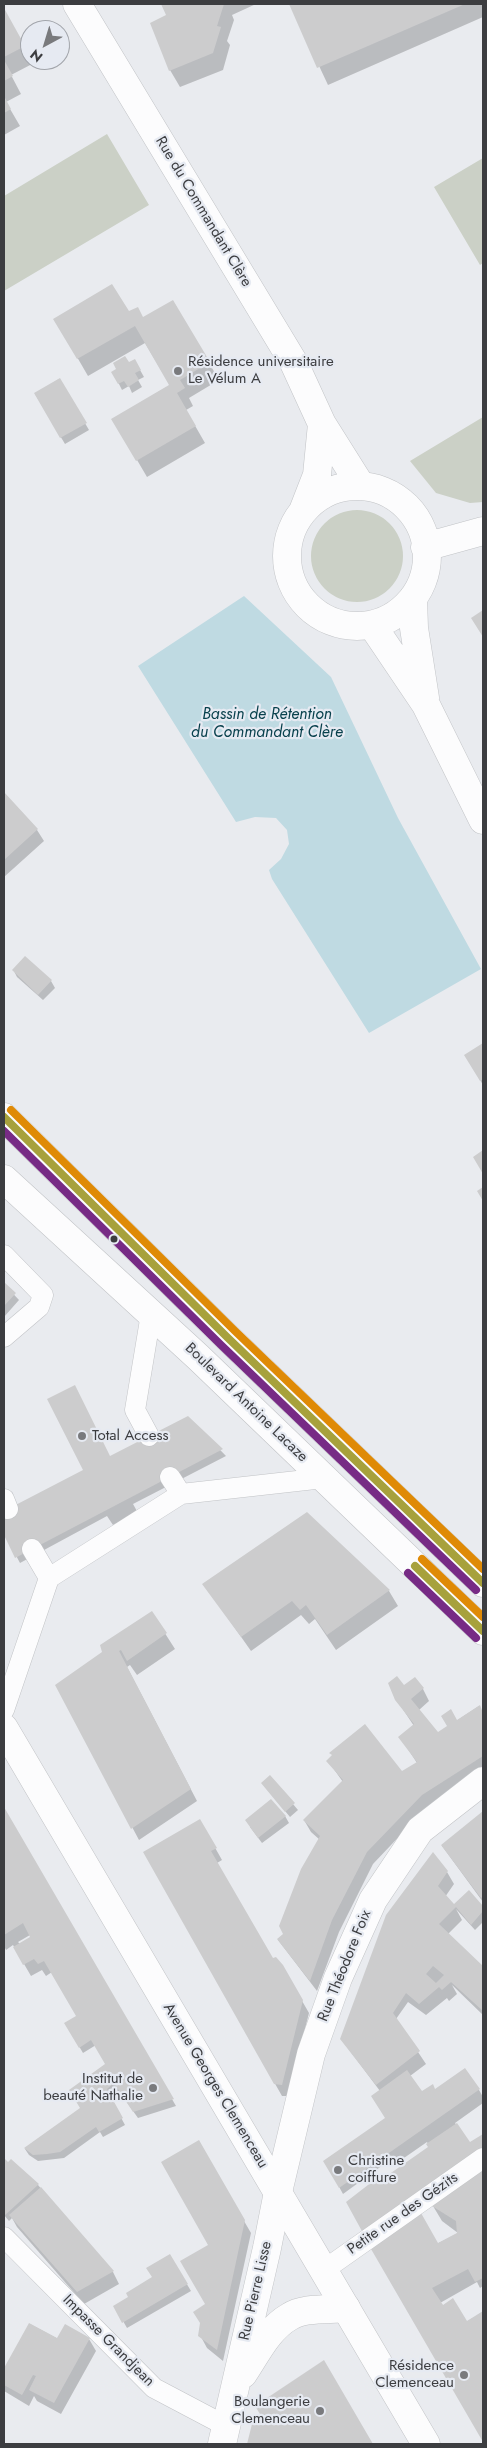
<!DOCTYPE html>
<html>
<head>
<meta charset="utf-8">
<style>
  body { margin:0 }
  #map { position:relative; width:487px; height:2448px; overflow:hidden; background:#e9ebef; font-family:Jost,sans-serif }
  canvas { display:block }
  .frame { position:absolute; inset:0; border:5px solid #3c3d40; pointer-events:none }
  .north { position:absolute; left:20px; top:20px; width:50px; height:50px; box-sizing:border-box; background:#e6eaf2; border:1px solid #a2a5ab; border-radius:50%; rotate:219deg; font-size:14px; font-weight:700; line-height:20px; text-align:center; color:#3c3d40 }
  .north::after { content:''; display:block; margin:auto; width:18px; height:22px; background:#797a7d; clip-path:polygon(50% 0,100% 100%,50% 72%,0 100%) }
</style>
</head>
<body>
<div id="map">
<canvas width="487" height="2448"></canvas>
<div class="frame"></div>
<div class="north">N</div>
</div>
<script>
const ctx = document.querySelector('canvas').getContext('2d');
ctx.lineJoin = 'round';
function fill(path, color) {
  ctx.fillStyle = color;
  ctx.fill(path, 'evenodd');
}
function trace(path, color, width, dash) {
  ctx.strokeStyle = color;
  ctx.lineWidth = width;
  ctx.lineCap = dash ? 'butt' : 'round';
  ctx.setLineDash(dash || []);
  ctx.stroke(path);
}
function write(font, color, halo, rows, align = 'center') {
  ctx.font = font + ' Jost,sans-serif';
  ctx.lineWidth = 4.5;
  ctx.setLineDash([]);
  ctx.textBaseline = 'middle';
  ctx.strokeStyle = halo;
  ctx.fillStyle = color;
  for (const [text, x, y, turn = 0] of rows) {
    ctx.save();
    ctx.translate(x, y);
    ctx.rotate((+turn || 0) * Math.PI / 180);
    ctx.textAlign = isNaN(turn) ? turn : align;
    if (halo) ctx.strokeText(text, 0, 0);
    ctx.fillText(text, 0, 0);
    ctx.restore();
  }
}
fill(new Path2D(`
  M107,134L149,205L4,291V196Z
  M483,158V263L480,265L434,187Z
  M483,417V502L470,503L436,493L410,461Z
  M311 556a46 46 0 1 1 92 0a46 46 0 1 1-92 0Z`), '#cbd0c6');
fill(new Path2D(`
  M244,596L331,677L398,818L481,969L369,1033L272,879L269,870L281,859L289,844L287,830L276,818L255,817L236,822L138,666Z`), '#bfdae2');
fill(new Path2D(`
  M162,4H256L232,15L234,20L227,41L230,45L223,70L180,87L170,70L167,16Z
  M290,4H483V17L328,85Z
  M4,10L34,63L11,75L21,94L6,102L20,126L4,135Z
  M173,301L219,380L189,398L193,406L186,410L205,443L147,477L113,419L170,385L145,343L88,376L55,319L128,313L143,319Z
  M135,361L144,377L138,380L142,387L132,393L129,386L122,390L113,372Z
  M59,379L89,430L65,444L35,394Z
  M4,794L37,830L44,841L4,877Z
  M25,958L51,981L55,988L43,1000L17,977L14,971Z
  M483,1045V1085L466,1056Z
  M4,1284L19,1300L4,1317Z
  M188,1417L226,1456L133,1504L138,1513L113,1525L107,1516L20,1563L4,1533V1513Z
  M307,1513L389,1591L398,1606L336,1650L315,1619L309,1624L301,1615L251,1651L204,1584Z
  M152,1613L175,1649L137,1675L130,1665L127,1667L197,1801L139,1840L57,1686L104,1653Z
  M403,1687L423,1689L429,1701L419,1710L438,1733L479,1706L483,1714V1772L428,1806L373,1864L339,1932L317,1991L278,1940L285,1934L320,1840L311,1832L304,1820L343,1782L328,1761L402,1773L417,1763L400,1737L414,1726L396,1699Z
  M270,1777L298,1810L290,1817L262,1783Z
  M4,1810L176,2106L138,2118L121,2094L112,2101L125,2125L103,2137L100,2132L64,2158L38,2161L29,2155L25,2149L82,2108L106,2065L96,2045L83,2053L66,2024L78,2016L52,1972L46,1976L42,1970L31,1976L13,1945L6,1950L4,1946ZM30,1935L32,1937L20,1944L18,1942Z
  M483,1813V1902L442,1846Z
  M285,1816L289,1823L262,1843L250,1827Z
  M200,1821L222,1860L217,1863L273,1960L282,1966L309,2013L288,2096H282L172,1902Z
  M447,1872L454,1884L445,1897L453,1906L469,1892L483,1908V1922L475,1930L456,1909L462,1920L447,1935L483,1968V2015L452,1985L457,1994L449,2001L447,1998L426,2015L408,2002L396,2019L426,2064L410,2076L422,2093L435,2090H479L483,2097V2103L455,2123L470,2144L483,2135V2166L379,2184L432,2152L427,2142L391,2167L387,2162L343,2194L325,2161L386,2118L380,2091L341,2039L387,1915Z
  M198,2142L251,2233L223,2361L207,2348L200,2335L215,2317Z
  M4,2159L7,2163L11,2161L38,2185L113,2272L119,2284L84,2304L17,2227L12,2218L9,2221L4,2215Z
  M483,2171V2286L480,2288L477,2282L440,2303L466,2322L483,2312V2439L411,2312L437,2244L458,2233L442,2221L433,2206Z
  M170,2256L191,2291L127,2328L115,2307L130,2298L153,2278Z
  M30,2324L58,2339H89L96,2351L61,2414L37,2401L34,2396L29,2406L4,2391V2370Z
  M354,2417L371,2444H248L254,2420Z`), '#0003');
fill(new Path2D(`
  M161,4H224L217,26L221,27L213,53L169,71L150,23L166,15Z
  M289,4H465L317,68Z
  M4,8L25,46L4,57Z
  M4,60L13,76L4,81Z
  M4,96L11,109L4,113Z
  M112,284L129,311L138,307L143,317L173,300L210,362L180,380L185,388L177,393L196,426L136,461L111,419L169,385L135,326L77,359L53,319Z
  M125,356L129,362L135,359L141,370L135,373L139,380L128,387L124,381L118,384L111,372L116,369L113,363Z
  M60,378L87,423L60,438L34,393Z
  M483,610V637L471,618Z
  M4,792L38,829L4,860Z
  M25,956L52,980L38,995L12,970Z
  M483,1043V1079L480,1081L464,1055Z
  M483,1150V1174L473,1157Z
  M483,1187V1201L477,1191Z
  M4,1282L16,1293L4,1306Z
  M75,1385L110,1456L188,1416L223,1449L15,1558L4,1535V1511L83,1470L47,1399Z
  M307,1512L390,1590L327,1635L306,1605L300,1610L292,1601L241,1637L202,1584Z
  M152,1611L167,1633L127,1661L121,1650L119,1651L191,1789L131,1829L55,1685L102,1652L100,1645Z
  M397,1676L404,1685L415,1677L424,1688L411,1699L438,1732L447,1726L441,1716L451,1709L457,1720L480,1705L483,1713V1756L422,1795L367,1852L332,1920L310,1981L277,1939L283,1934L279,1926L301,1869L320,1836L303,1820L343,1780L326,1761L332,1755L329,1753L365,1724L402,1771L417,1762L398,1737L414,1724L395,1700L388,1683Z
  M270,1775L295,1803L285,1812L261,1783Z
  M271,1799L286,1816L258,1838L245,1820Z
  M4,1807L174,2099L133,2112L114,2083L107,2089L123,2118L99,2132L96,2127L60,2152L47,2154L33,2155L24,2148L80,2108L69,2090L105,2064L91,2040L79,2048L64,2023L76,2016L44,1961L38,1964L34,1959L23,1965L13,1947L30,1937L23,1923L4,1935Z
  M483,1811V1896L481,1898L441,1845Z
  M200,1819L217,1848L211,1851L273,1958L276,1957L283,1965L303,2000L282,2085L274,2084L143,1852Z
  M433,1852L448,1871L438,1886L454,1904L469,1890L483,1906V1911L471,1925L456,1907L439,1924L483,1966V2011L451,1982L442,1990L439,1987L419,2004L406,1993L393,2013L420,2051L376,2085L340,2039L386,1915ZM433,1966L444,1975L436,1983L426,1974Z
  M465,2068L480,2089L339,2188L323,2161L385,2118L371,2096L407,2070L422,2091L433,2084L435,2089Z
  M457,2123L470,2142L483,2134V2149L363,2233L346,2202L377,2178L378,2182L428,2147L426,2144Z
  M199,2140L245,2220L217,2350L198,2336L200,2323L193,2312L205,2304L180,2261L208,2245L161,2162Z
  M4,2158L8,2162L11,2159L39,2184L4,2216Z
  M483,2169V2278L475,2282L468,2269L432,2288L443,2305L453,2298L467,2321L483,2311V2442L371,2249L421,2213L438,2243L457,2233L456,2221L432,2206Z
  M41,2187L114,2271L77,2292L9,2215Z
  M170,2254L188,2284L122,2323L113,2306L128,2297L126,2293L152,2277L146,2268Z
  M29,2323L57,2338L65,2324L90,2338L54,2403L29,2390L36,2376L33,2375L22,2395L4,2385V2368Z
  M324,2360L373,2444H247L253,2420L260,2414L255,2406Z`), '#cccccd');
const service = new Path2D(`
  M4,1255L43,1295L39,1307L4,1337
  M149,1436L135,1410L151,1314
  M170,1477L181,1494L324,1478
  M4,1499L8,1509
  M49,1578L181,1494
  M4,1710L49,1578L32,1549
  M4,2237L154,2388L226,2426
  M324,2270L483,2158`);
const minor = new Path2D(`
  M77,4L294,363L322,424L361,486
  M287 556a70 70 0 1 1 140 0a70 70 0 1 1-140 0Z
  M303,511L317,475L322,424
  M425,547L483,531
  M413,598L414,628L425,698
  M372,625L426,705L483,820
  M278,2192L311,2054L338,1978L373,1900L420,1830L483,1781`);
const tertiary = new Path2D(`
  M243,2374C256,2355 268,2329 289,2317C304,2307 329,2310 346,2308
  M222,2444L267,2248L278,2192`);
const secondary = new Path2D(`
  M4,1117L228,1338L483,1583
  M4,1179L198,1357L483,1631
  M4,1728L426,2444`);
trace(service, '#c1c3c6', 21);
trace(minor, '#c1c3c6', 29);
trace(tertiary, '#c1c3c6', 29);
trace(secondary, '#c1c3c6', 29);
trace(service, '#fcfcfd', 20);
trace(minor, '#fcfcfd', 28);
trace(tertiary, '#fcfcfd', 28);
trace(secondary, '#fcfcfd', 28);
trace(new Path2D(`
  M4,1117L228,1338L483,1583
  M415,1566L483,1631`), '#a7a13c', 8);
trace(new Path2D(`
  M4,1131L221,1345L476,1590
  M408,1573L476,1638`), '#772b85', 8);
trace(new Path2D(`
  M11,1110L235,1331L483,1569
  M422,1559L483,1617`), '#df8a06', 8);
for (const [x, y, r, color] of [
  [178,371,5,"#797a7d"],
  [114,1239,4.5,"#3c3d40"],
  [82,1436,5,"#797a7d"],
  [153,2088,5,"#797a7d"],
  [338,2170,5,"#797a7d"],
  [464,2375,5,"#797a7d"],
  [320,2411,5,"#797a7d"]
]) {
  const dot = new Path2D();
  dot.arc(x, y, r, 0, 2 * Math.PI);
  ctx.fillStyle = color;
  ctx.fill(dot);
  trace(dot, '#e6eaf2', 2);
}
write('15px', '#3c3d40', '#e6eaf2', [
  ["Rue du Commandant Clère",203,212,59],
  ["Boulevard Antoine Lacaze",246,1403,44],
  ["Rue Théodore Foix",345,1966,-68],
  ["Avenue Georges Clemenceau",215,2086,59],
  ["Petite rue des Gézits",403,2214,-35],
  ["Rue Pierre Lisse",256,2291,-77],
  ["Impasse Grandjean",108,2341,45]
]);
write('15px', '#3c3d40', '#e6eaf2', [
  ["Résidence universitaire",188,362],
  ["Le Vélum A",188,379],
  ["Total Access",92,1436],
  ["Institut de",143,2079,"right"],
  ["beauté Nathalie",143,2096,"right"],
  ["Christine",348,2161],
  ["coiffure",348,2178],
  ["Résidence",454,2366,"right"],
  ["Clemenceau",454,2383,"right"],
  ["Boulangerie",310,2402,"right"],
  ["Clemenceau",310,2419,"right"]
], 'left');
write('italic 16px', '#09414d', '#e6eaf2', [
  ["Bassin de Rétention",267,715],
  ["du Commandant Clère",267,733]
]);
</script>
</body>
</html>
